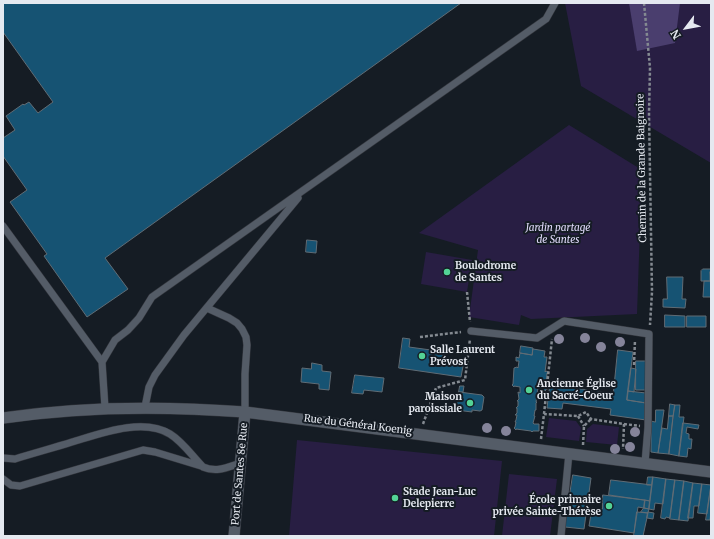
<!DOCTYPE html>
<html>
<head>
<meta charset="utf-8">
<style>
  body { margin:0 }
  #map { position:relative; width:714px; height:539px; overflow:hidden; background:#151c24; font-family:Merriweather,serif }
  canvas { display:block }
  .frame { position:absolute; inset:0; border:4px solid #e5e9f0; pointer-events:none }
  .north { position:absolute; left:666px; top:8px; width:40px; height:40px; -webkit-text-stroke:3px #151c24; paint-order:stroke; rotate:238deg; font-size:11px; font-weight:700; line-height:16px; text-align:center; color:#e5e9f0 }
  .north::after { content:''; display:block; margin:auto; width:14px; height:18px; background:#e5e9f0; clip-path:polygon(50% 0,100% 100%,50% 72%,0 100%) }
</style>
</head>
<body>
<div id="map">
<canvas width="714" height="539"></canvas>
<div class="frame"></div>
<div class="north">N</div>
</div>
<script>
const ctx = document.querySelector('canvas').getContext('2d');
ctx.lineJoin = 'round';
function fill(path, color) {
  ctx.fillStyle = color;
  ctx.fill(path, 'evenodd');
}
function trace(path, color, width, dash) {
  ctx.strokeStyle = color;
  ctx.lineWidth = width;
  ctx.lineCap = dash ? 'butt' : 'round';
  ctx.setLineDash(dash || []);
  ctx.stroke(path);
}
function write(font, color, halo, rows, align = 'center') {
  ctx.font = font + ' Merriweather,serif';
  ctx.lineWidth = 4;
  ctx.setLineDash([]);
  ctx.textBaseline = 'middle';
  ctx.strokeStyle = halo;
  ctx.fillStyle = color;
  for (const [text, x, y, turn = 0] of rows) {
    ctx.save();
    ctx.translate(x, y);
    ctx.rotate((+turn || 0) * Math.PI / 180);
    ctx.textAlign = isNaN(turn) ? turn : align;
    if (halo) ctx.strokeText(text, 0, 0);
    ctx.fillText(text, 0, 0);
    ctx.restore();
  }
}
fill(new Path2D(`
  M565,3H711V163L581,86Z
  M569,125L642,170L637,314L531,319L521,315L519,325L469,317L478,250L419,233Z
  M426,252L472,260L467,292L421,284Z
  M549,418L576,421L581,428L579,441L546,437Z
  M593,424L619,427L617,445L586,442L587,429Z
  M297,440L502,461L494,536H289Z
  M509,474L557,479L550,536H502Z`), '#281e43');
fill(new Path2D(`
  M629,3H680L675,43L637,51Z`), '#4a3e6e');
const building = new Path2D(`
  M3,3H461L105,258L128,289L87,317L44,256L47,254L10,202L27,190L3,156V138L15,130L6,116L23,104L24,105L29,102L38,113L53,102L3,32Z
  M307,240L317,241L316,253L306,252Z
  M703,269H711L710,281H701V271Z
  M710,272L711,297H703L704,281H710Z
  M667,277H683L682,299H686L685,308L663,307V299H667Z
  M665,315L685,316V327H665Z
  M687,316H706V327H687Z
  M403,338L410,339L409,347L438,351L437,353L443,354V358L464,361L461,377L399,368Z
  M521,346L533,348L532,355L520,353Z
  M533,349L545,351L544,357H547L545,372L546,371L548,372L547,373L546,390L545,391L538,389L537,395H538L537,396L536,402H537L536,403V410H535L534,416H535L533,423L534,424H539V431H533L532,432L531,431L516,429V430L514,428L515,427L516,422H515L516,420L517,415H515L517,413V408H516L518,406V401H517L519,399L518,392L520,393V387L514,386V387L512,385L513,384L514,368L517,367L518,368L519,361H516V357L519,358L520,353L532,355Z
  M618,350L633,352L627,400L646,403V420L610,415L611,409L563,403L562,409L547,408L550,383L565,385V387L613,393Z
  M636,361H646V390H636Z
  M312,363L322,365V371L331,372L329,390L319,389V384L301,382L302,368L311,369Z
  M631,368L636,369L634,392L628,391Z
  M355,375L384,378L382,392L364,390L363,394L352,393Z
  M460,386H464L463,392H459Z
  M628,391L646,393V403L627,400Z
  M459,392L482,395L484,397L482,410L480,411L472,410V412L456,410Z
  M670,404L675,405L673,416H669Z
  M675,405H680L679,417H684L679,456L669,454Z
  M656,410H664L658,453L651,452V421L655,422Z
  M669,416H673L669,454L658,453L662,428L667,429Z
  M683,423L699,425L698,429L687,427L686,433L689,434V439H692L691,449L688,448L687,457L679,456Z
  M573,475L591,478L584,529L565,527Z
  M648,477H653L652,485H647Z
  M653,477L666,479L663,504L655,503L654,510L649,509Z
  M666,479L675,480L670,518L666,517L665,519L661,518Z
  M611,480L652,485L650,501L609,495Z
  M675,480L684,481L679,520L670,519Z
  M684,481L693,483L688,521L679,520Z
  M693,483L702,484L699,506H694L693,518H688Z
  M702,484L711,485L707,514L698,513Z
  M711,485V511L710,520H706Z
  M603,495L645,500L644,508L638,507L634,533L589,526L592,508L602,509Z
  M645,500L650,501L649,509L644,508Z
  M644,508L649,509L648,513L641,512Z
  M637,512L648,513L643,536H634Z
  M648,512L654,513L653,519L647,518Z`);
fill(building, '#165373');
trace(building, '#606c75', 1);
const service = new Path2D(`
  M3,226L102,362L105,408
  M207,308L229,318L237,323L242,329L246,337L247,345L245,374V412
  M471,331L537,338L564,321L649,334L648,427L645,463
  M102,362L115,340L128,330L139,318L152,297L546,19L555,3
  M145,407L149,387L155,375L184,335L298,198
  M3,458L15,459C34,453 53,448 72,442C99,434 143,417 170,434C183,442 193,457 203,467C217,473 228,467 241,463
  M3,479L11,485L20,486L143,450L155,452L201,466
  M561,536L569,453`);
const minor = new Path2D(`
  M3,418C84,406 164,406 245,412L711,472
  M234,536L245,412`);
trace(service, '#35383f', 8);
trace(minor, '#35383f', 12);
trace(new Path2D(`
  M644,3L650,68L649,114L652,292L650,325
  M467,292L470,322
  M420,337L461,332
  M634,365L635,340
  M544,414L552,339
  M578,416L584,426
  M423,424L436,388L465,380L470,339
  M624,424L640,426
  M541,439L544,414L578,416L586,412L591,419L624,424L623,449
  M583,445L584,426L591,419`), '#848a91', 2.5, [3, 2]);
trace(service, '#545c67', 7);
trace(minor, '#545c67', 11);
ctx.fillStyle = '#85849a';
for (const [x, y] of [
  [585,338],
  [559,339],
  [620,342],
  [601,347],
  [487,428],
  [506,431],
  [635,432],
  [630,447],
  [615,449]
]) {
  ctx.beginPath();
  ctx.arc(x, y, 5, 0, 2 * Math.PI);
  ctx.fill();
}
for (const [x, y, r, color] of [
  [447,272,4,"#53d396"],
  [422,356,4,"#53d396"],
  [529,390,4,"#53d396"],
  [470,403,4,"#53d396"],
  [395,498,4,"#53d396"],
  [609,506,4,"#53d396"]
]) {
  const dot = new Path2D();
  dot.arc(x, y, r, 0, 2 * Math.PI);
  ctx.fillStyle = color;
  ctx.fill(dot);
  trace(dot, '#151c24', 1.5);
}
write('10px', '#e5e9f0', '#151c24', [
  ["Chemin de la Grande Baignoire",642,168,-91],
  ["Rue du Général Koenig",358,425,7],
  ["Port de Santes 8e Rue",240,474,-85]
]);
write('italic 10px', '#e0dafa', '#151c24', [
  ["Jardin partagé",558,228],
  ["de Santes",558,240]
]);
write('bold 10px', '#e5e9f0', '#151c24', [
  ["Boulodrome",455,266],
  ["de Santes",455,278],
  ["Salle Laurent",430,350],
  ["Prévost",430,362],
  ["Ancienne Église",537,384],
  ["du Sacré-Coeur",537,396],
  ["Maison",462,397,"right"],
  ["paroissiale",462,409,"right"],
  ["Stade Jean-Luc",403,492],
  ["Delepierre",403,504],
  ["École primaire",601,500,"right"],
  ["privée Sainte-Thérèse",601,512,"right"]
], 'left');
</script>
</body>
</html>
